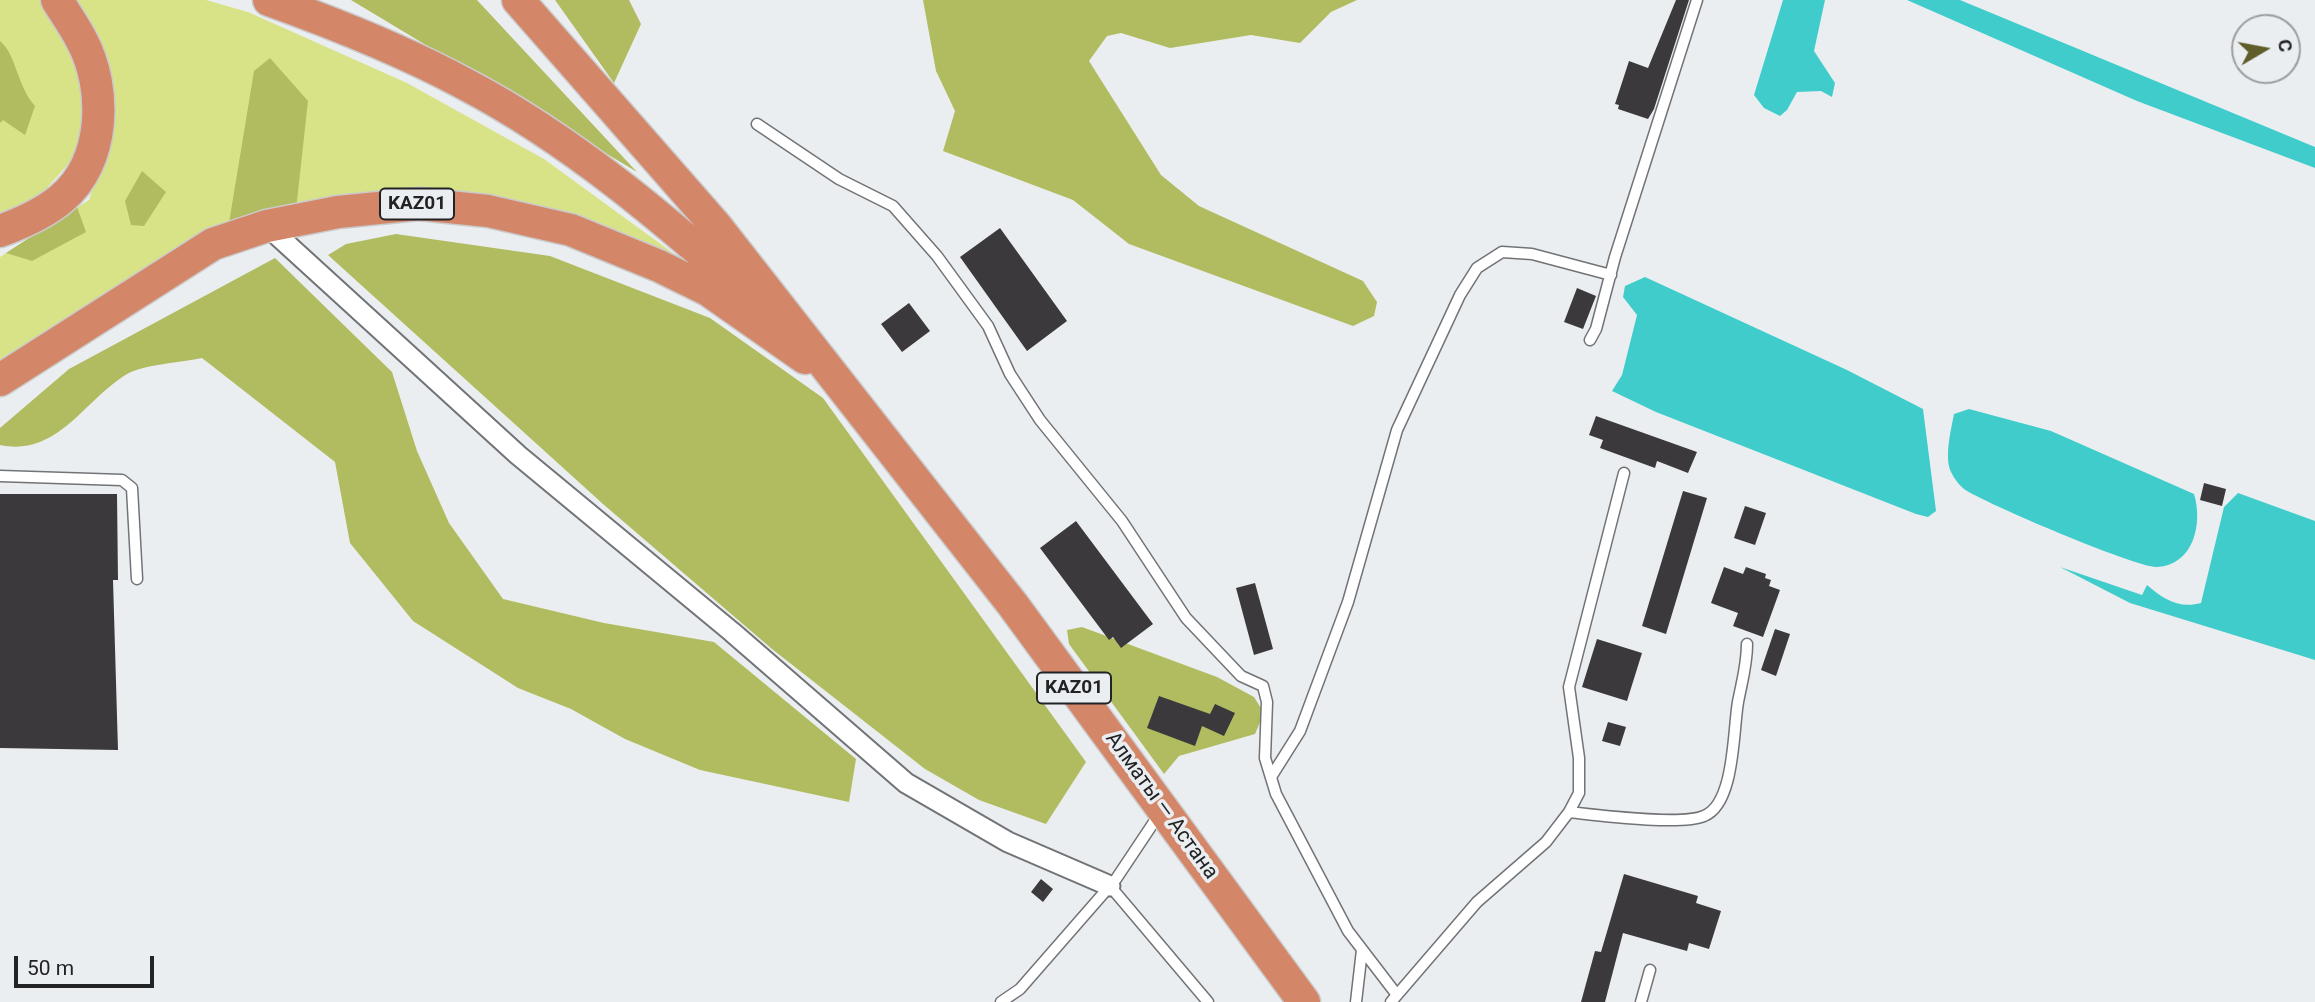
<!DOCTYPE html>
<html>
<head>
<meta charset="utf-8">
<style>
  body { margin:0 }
  #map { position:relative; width:2315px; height:1002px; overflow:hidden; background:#ebeef1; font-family:Roboto,sans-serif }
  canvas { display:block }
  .north { position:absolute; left:2231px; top:14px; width:70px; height:70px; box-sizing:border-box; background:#ebeef1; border:2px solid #9b9d9f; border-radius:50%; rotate:80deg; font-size:19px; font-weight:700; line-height:28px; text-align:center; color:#222325 }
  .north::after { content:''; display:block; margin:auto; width:24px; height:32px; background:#5f5d29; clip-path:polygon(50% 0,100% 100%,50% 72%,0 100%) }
  .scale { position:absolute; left:14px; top:956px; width:140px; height:32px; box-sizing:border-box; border:4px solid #222325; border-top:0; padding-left:9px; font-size:21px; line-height:24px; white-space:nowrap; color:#222325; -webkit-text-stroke:5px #ebeef1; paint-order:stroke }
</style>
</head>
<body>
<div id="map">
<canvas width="2315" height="1002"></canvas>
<div class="north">С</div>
<div class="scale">50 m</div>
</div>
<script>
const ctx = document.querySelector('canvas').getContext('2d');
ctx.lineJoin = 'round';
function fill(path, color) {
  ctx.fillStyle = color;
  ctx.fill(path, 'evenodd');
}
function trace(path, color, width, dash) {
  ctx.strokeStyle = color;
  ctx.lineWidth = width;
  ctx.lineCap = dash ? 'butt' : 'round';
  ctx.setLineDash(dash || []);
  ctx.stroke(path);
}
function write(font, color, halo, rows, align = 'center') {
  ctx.font = font + ' Roboto,sans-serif';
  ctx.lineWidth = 7;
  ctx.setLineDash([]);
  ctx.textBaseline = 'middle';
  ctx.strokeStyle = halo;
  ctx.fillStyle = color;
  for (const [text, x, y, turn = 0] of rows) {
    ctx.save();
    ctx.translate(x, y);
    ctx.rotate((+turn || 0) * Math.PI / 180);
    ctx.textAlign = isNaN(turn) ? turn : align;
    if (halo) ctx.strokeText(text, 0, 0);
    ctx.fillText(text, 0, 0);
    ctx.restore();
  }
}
fill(new Path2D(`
  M0,0H45L81,76L85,145L31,206L0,219Z
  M71,0H206L248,12L407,83L544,159L710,280L506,199L271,214L0,368V257L89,200L116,115L79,12Z`), '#d8e388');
fill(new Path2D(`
  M351,0H477L637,172Z
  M555,0H629L641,24L614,83Z
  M923,0H1357L1331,12L1300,43L1251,35L1170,48L1121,33L1107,36L1089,61L1161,175L1199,206L1363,281L1377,302L1374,316L1353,326L1129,244L1073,200L943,151L955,111L936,71Z
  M0,41C16,54 17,86 35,106L25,135L3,120L0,123Z
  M270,58L308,101L296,210L228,229L254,71Z
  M142,171L166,192L144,226L131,225L125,201Z
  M77,207L86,232L32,261L6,253Z
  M396,234L550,256L710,318L823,398L1086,762L1046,824L979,800L925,769L772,649L603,504L328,255L346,244Z
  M275,258L392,372L417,451L449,523L503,599L604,623L714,642L856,759L849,802L700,770L625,739L571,709L518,688L413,621L350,543L335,462L202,358C183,362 142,365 127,374C84,400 58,457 0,445V428L69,369Z
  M1082,627L1217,677L1254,697L1264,713L1255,734L1179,756L1164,774L1069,644L1067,630Z`), '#b1bc61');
fill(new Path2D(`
  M1783,0H1825L1814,51L1835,83L1832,97L1821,91L1797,92L1787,110L1780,116L1764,108L1754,95Z
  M1907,0H1960L2315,147V168L2137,101Z
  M1645,277L1847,370L1923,409L1936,511L1928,517L1916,514L1656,412L1612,391L1622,375L1637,315L1623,297L1625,286Z
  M1969,409L2051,431L2194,494C2203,523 2194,565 2157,567C2137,568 1984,503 1964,489C1959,485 1954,478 1951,472C1944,457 1951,430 1954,414Z
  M2238,493L2315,521V660L2130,603L2060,567L2142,595L2147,585C2163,599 2179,609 2201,603L2224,507Z`), '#41cccc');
fill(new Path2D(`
  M1676,0H1689L1654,109L1648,119L1618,109L1619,105L1615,104L1629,61L1648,68Z
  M1000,228L1067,321L1027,351L960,257Z
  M1577,288L1596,296L1583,329L1564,322Z
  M909,303L930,331L902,352L881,324Z
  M1596,416L1697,452L1688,473L1657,461L1655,468L1600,448L1603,440L1589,435Z
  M2204,483L2226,489L2222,506L2200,500Z
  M1683,491L1707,498L1666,634L1642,626Z
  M0,494H117L118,580H113L118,750L0,748Z
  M1745,506L1766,513L1755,545L1734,538Z
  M1076,521L1153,624L1121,648L1113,637L1109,640L1040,548Z
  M1724,567L1743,574L1746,567L1766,574L1765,578L1771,580L1769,586L1780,590L1763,637L1733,626L1738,613L1711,603Z
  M1255,583L1273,649L1254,655L1236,588Z
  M1775,629L1790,634L1776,676L1761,670Z
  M1597,639L1642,653L1627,701L1582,687Z
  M1159,696L1210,714L1215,704L1235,713L1224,736L1202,726L1195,746L1147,728Z
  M1608,722L1626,727L1620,746L1602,741Z
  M1624,874L1698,896L1696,903L1721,911L1709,949L1689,943L1687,951L1623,933L1605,1002H1581L1595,951L1601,952Z
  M1041,879L1053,889L1043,902L1031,892Z`), '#3c393c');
const service = new Path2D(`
  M757,124L839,179L893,206L937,256L988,326L1010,374L1040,420L1122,521L1186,618L1241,676L1263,686L1267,702L1265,758L1276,794L1348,931L1397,995
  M1590,340L1596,329L1615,257L1697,0
  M0,476L122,480L132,488L137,579
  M1271,777L1300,731L1348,602L1397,430L1460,295L1477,268L1502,252L1532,254L1611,275
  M1569,812C1597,815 1681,826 1704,816C1735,804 1733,730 1738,702C1742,681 1747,665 1747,644
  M1110,886L1208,1002
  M1001,1002L1020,989L1116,879L1160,813
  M1356,1002L1362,950
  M1391,1002L1477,902L1546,842L1569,812L1579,793V758L1569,687L1624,473
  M1641,1002L1650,970`);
const minor = new Path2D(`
  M267,226L518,455L732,632L906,783L1008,842L1110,886`);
const trunk = new Path2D(`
  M269,0C336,24 402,50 465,84C572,140 665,220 755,299
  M518,0L716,226L1013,605L1304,1002
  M0,231C22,223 43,214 61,199C106,162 107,88 82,41C75,27 65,13 57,0
  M0,380L213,244L267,226L338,212L419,204L488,211L571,230L659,266L708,290L805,358`);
trace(service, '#717376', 13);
trace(minor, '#717376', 23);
trace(trunk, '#cacacb', 35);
trace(service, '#fff', 10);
trace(minor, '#fff', 19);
trace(trunk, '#d48668', 32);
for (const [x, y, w] of [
  [417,204,74],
  [1074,688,74]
]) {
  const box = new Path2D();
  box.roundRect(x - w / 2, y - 15.5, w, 31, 5);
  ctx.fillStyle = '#ebeef1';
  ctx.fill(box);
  trace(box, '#222325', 2);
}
write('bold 19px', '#222325', null, [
  ["KАZ01",417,204],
  ["KАZ01",1074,688]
]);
write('21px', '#222325', '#ebeef1', [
  ["Алматы — Астана",1161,806,54]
]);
</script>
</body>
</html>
